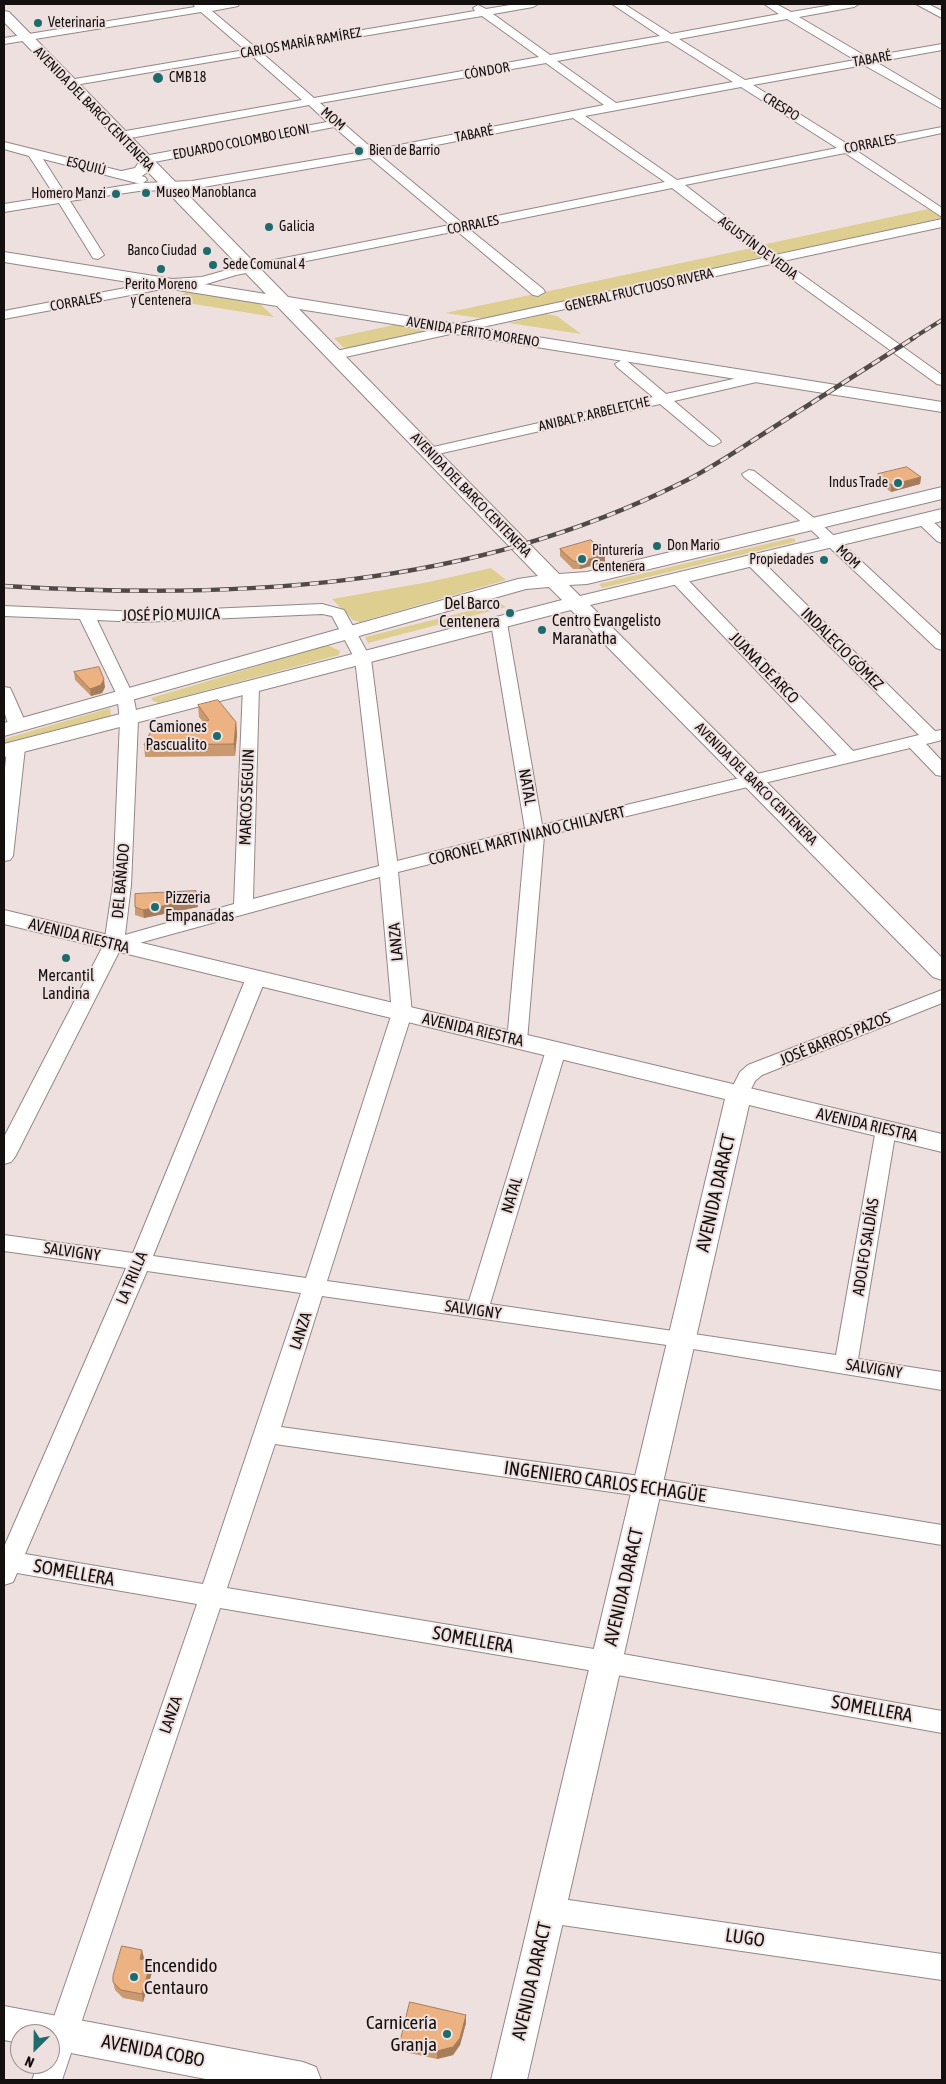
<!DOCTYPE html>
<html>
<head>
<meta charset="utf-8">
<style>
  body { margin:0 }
  #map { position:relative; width:946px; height:2084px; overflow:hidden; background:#eee0de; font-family:"Asap Condensed",sans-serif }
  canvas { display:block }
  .frame { position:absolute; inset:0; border:5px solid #151010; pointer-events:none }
  .north { position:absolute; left:10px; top:2024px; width:50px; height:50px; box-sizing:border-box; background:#eee0de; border:1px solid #978d8c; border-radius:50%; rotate:203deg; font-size:14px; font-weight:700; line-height:20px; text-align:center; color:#151010 }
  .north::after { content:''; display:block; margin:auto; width:18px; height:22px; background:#1e6b6d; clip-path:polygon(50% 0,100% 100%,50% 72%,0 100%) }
</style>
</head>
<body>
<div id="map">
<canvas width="946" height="2084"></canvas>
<div class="frame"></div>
<div class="north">N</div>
</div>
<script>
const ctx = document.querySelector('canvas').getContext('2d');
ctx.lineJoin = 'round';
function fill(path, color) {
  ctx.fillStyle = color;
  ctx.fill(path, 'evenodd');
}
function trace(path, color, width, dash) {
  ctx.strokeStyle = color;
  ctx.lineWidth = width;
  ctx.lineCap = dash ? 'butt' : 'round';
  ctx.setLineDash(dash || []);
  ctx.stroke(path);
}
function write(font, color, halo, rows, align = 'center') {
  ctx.font = font + ' "Asap Condensed",sans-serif';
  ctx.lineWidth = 4;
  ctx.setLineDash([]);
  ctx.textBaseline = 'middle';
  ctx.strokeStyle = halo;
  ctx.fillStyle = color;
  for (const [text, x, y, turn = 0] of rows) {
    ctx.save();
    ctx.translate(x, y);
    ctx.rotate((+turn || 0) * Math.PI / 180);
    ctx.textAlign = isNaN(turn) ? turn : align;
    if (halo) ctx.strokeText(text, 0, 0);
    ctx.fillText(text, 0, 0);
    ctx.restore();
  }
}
fill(new Path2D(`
  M928,209L942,218L775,254L762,245Z
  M752,248L761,257L486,319L445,313Z
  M188,290L259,303L274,317L175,301Z
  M546,314L557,316L581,334L509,323Z
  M403,323L441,329L349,348L343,347L334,338Z
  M791,538L795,539V542L602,588L599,584Z
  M491,568L506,580L360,622L353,620L332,599L429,582Z
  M500,603L506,607L368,643L365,637Z
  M328,645L340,651L339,655L159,703L153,701L151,698Z
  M110,708L111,716L4,743V739Z`), '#dece90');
const minor = new Path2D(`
  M193,4H239L238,6L212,11L256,48L475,11L473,8L478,5L486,9L516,4H538L533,7L493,14L550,55L660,36L612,4H624L671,34L779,14L764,4H776L791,12L838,4H859L854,7L799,17L867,57L942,44V50L876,62L942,101V109L864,65L753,85L849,145L942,127V133L857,151L942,208V217L845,153L685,185L775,255L942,219V227L783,261L942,375V385L937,384L771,264L336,359L329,355L336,351L763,258L672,188L469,229L543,289L545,292L538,296L533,295L457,231L236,275L203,285L173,287L4,319V311L173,279L202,277L234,268L450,225L370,158L192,189L139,191L70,201L104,255L98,259L93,258L59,203L4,212V204L55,196L29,156L4,149V142L145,177L147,180L143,183L192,181L363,152L334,127L144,164L138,160L144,156L327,122L309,105L120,140L114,136L120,132L302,100L251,55L69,86L63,83L69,80L245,50L201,12L4,44V38L195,7ZM482,16L539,57L314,98L262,53ZM787,19L855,60L745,80L679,39ZM668,41L733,82L616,103L557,61ZM546,63L604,105L374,150L320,103ZM741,87L837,148L677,180L585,116ZM573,118L665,182L462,223L381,156ZM43,159L137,183H140L66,195Z
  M916,4H928L942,11V18Z
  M622,360L627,361L666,394L760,373L767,377L765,380L674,401L719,439L721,442L714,446L709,445L660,404L429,456L422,452L429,448L653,397L617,367L615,364Z
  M749,470L754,471L818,521L942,636V650L936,648L808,527L744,477L742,474Z
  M922,514L927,516L942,530V543L937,541L917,522L914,519L917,516Z
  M752,555L758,557L935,731L942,730V740L926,744L942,761V776L936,775L910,748L544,836L527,1041L524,1046L517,1048L510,1046L507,1041L525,840L398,872L412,1013L327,1281L469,1301L546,1050L549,1045L556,1043L563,1045L566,1050L490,1304L836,1355L876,1129L879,1124L886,1122L893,1124L896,1129L858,1359L942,1372V1390L681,1347L322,1296L281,1427L647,1477L942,1525V1545L647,1497L275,1444L227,1588L606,1651L942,1711V1733L606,1673L220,1608L62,2080H32L38,2064H50V2034H48L197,1604L17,1573L13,1582L4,1585V1547L126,1268L4,1251V1235L133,1253L246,978L249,974L256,972L263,974L266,978L153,1256L306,1278L392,1013L380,877L121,948L15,1157L11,1162L4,1164V1137L104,944L113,885L120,720L117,695L80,619L4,616V606L140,612L322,604L344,610L371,659L397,861L525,829L491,623L499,618L507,623L542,825L837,755L672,582L670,579L678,574L684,576L853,751L919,735L746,563L744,560ZM322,614L332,616L355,659L379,866L253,899L259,687L257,683H245L243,687L234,904L125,935L131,885L138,720L133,695L97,620L140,622ZM147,1271L301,1293L203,1584L25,1554Z
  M4,687L10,688L12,692L27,726L24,730H12C3,717 3,702 4,687Z
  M16,743L22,744L25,748L13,856L10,860L4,861V779L7,748L10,744Z
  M942,990V1003L762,1075L755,1081L746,1099L739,1101L732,1099L729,1094L740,1072L748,1065Z
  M548,1897L942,1954V1980L548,1923L538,1919L534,1910L538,1901Z`);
const major = new Path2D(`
  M4,11L9,12L288,297L942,402V412L299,309L559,574L587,572L942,487V499L587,584L569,585L580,596L942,509V521L590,605L942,958V980L933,977L571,610L4,757V744L562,600L549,587L526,589L4,736V723L518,579L538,576L277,306L4,262V252L266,294L148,172L140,177L117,178L114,175L117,172L135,168L139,162L4,22Z
  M4,910L942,1134V1152L749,1105L527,2080H491L725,1099L4,924Z
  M4,2006L303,2062L316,2067L321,2080H211L50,2049V2034H20V2043L4,2040Z`);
trace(minor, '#948786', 2);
trace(major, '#948786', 2);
fill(minor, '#fff');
fill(major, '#fff');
const railFar1 = new Path2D(`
  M913,338L942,320`);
const rail = new Path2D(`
  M4,586C236,600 467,589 679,484C709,470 736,451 763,434C814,402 864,369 915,337`);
trace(railFar1, '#504948', 4);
trace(rail, '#504948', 4.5);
trace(railFar1, '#eee0de', 2.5, [7]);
trace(rail, '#eee0de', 3, [9]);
fill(new Path2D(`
  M878,474L921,477L920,484L891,492L877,482Z
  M560,549L605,562L580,569H573L560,556Z
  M74,672L105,687L102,693L91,696L75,680Z
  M198,705L236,722L237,734L235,756L145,757L144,745L203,722L199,717Z
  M135,907H198L144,918L135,915Z
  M144,1958L143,1960L153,1969L143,2002L123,1998L115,1990L113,1982Z
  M466,2015V2023L460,2045L453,2055L437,2059L400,2051V2043Z`), '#cb9970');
fill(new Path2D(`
  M921,477L920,484L891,492V485Z
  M605,554V562L580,569V562Z
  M104,679L105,687L102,693L91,696L90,689Z
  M236,722L237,734L235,756L234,744Z
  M197,899L198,907L144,918L143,910Z
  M142,1950L144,1958L141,1967L140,1959Z
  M151,1961L153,1969L143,2002L142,1994Z
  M466,2015V2023L460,2045L453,2055L437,2059V2051Z`), '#a57d5b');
const building = new Path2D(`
  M907,467L921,477L891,485L878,474Z
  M591,540L605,554L580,562L573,561L560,549Z
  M99,667L104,679L101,685L90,689L74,672Z
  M218,700L236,722L234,744L144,745L152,729H185L209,720L198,705Z
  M196,891L197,899L143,910L135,907V894Z
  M122,1946L142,1950L140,1959L151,1961L142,1994L121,1990L113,1982V1976Z
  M410,2002L466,2015L460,2038L453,2047L437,2051L400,2043Z`);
fill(building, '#ecb282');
trace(building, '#a57d5b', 1);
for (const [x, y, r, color] of [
  [38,23,5,"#1e6b6d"],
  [158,78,6,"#1e6b6d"],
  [359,151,5,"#1e6b6d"],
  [146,193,5,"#1e6b6d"],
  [116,194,5,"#1e6b6d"],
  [269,227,5,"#1e6b6d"],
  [207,251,5,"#1e6b6d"],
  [213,265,5,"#1e6b6d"],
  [161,269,5,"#1e6b6d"],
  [898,483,5,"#1e6b6d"],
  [657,546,5,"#1e6b6d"],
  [582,559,5,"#1e6b6d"],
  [824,560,5,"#1e6b6d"],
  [510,613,5,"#1e6b6d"],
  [542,630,5,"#1e6b6d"],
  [217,736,5,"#1e6b6d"],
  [155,907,5,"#1e6b6d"],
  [66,958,5,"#1e6b6d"],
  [134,1977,5,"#1e6b6d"],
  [447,2034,5,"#1e6b6d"]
]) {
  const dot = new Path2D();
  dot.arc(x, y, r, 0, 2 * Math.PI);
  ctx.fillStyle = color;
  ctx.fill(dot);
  trace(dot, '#eee0de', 2);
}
write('14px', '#151010', '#eee0de', [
  ["Veterinaria",48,23],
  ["CMB 18",169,78],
  ["Bien de Barrio",369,151],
  ["Museo Manoblanca",156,193],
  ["Homero Manzi",106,194,"right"],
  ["Galicia",279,227],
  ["Banco Ciudad",197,251,"right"],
  ["Sede Comunal 4",223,265],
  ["Perito Moreno",161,285,"center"],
  ["y Centenera",161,301,"center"],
  ["Indus Trade",888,483,"right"],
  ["Don Mario",667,546],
  ["Pinturería",592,551],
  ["Centenera",592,567],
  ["Propiedades",814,560,"right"]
], 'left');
write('14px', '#151010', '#eee0de', [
  ["CARLOS MARÍA RAMÍREZ",301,43,-10],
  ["TABARÉ",872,59,-10],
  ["CÓNDOR",487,71,-10],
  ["CRESPO",781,107,32],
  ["AVENIDA DEL BARCO CENTENERA",94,109,46],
  ["MOM",333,119,41],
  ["TABARÉ",474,134,-11],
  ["EDUARDO COLOMBO LEONI",241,142,-11],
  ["CORRALES",870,144,-11],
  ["ESQUIÚ",86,166,14],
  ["CORRALES",473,225,-11],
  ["AGUSTÍN DE VEDIA",758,248,37],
  ["GENERAL FRUCTUOSO RIVERA",639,290,-13],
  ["CORRALES",76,302,-10],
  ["AVENIDA PERITO MORENO",473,332,9],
  ["ANIBAL P. ARBELETCHE",594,414,-13],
  ["AVENIDA DEL BARCO CENTENERA",471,495,46],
  ["MOM",848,557,43],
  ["AVENIDA DEL BARCO CENTENERA",756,784,45]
]);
write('16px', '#151010', '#eee0de', [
  ["Del Barco",500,604],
  ["Centenera",500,622],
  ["Centro Evangelisto",552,621,"left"],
  ["Maranatha",552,639,"left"],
  ["Camiones",207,727],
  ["Pascualito",207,745],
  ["Pizzeria",165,898,"left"],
  ["Empanadas",165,916,"left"],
  ["Mercantil",66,976,"center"],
  ["Landina",66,994,"center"]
], 'right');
write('16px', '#151010', '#eee0de', [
  ["JOSÉ PÍO MUJICA",171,615,-1],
  ["INDALECIO GÓMEZ",842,649,45],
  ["JUANA DE ARCO",764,668,46],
  ["NATAL",527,787,80],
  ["MARCOS SEGUIN",247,797,-88],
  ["CORONEL MARTINIANO CHILAVERT",527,836,-14],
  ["DEL BAÑADO",121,881,-85],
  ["AVENIDA RIESTRA",79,936,14],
  ["LANZA",396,942,-95],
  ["AVENIDA RIESTRA",473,1030,13],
  ["JOSÉ BARROS PAZOS",835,1039,-22],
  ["AVENIDA RIESTRA",867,1125,13],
  ["NATAL",512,1195,-73],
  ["ADOLFO SALDÍAS",866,1247,-81],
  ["SALVIGNY",72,1252,8],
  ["LA TRILLA",132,1278,-67],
  ["SALVIGNY",473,1310,8],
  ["LANZA",301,1331,-72],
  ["SALVIGNY",874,1369,9],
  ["LANZA",171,1715,-71]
]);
write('19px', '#151010', '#eee0de', [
  ["AVENIDA DARACT",716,1193,-77],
  ["INGENIERO CARLOS ECHAGÜE",605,1482,8],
  ["SOMELLERA",74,1573,10],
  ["AVENIDA DARACT",624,1587,-77],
  ["SOMELLERA",473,1640,10],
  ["SOMELLERA",872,1709,10],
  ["LUGO",745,1938,8],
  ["AVENIDA DARACT",532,1981,-77],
  ["AVENIDA COBO",153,2051,11]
]);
write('19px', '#151010', '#eee0de', [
  ["Encendido",144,1966],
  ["Centauro",144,1988],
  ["Carnicería",437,2023,"right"],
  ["Granja",437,2045,"right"]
], 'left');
</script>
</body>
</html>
